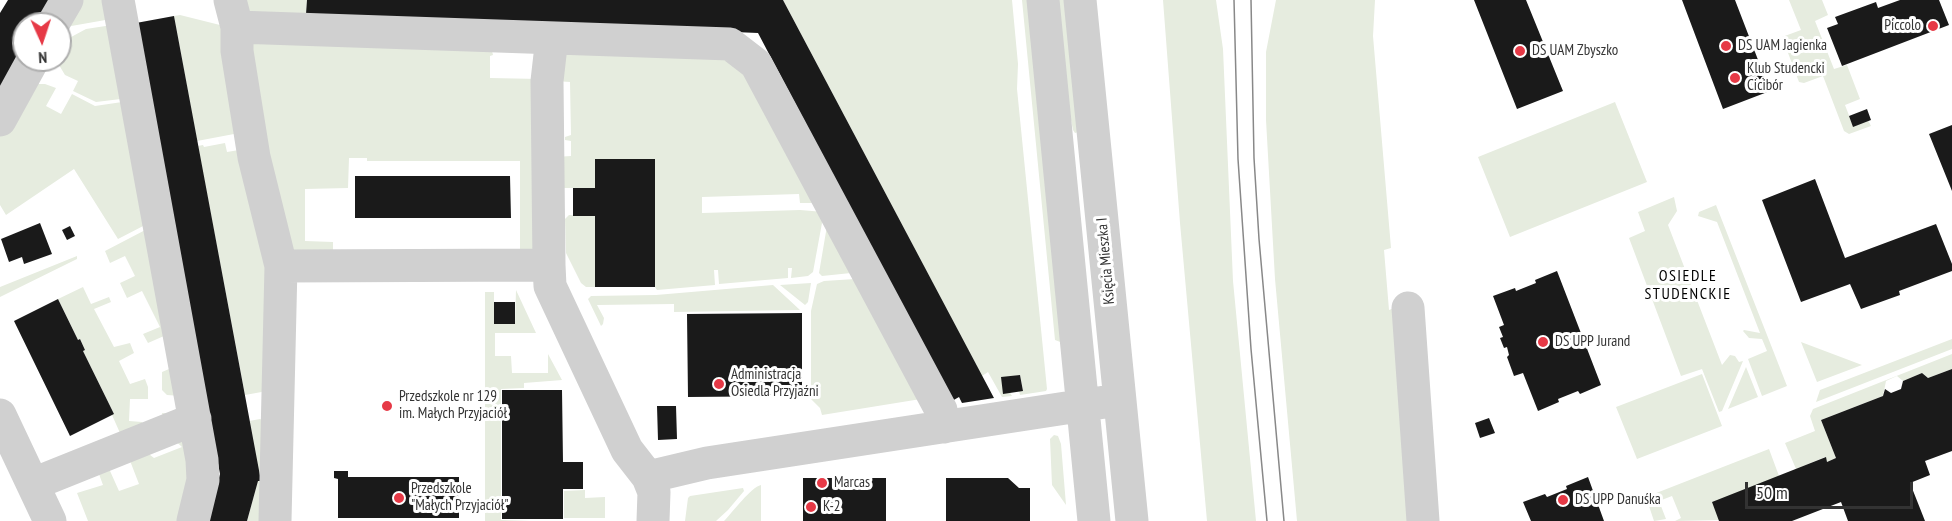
<!DOCTYPE html>
<html>
<head>
<meta charset="utf-8">
<style>
  body { margin:0 }
  #map { position:relative; width:1952px; height:521px; overflow:hidden; background:#fff; font-family:"PT Sans Narrow",sans-serif }
  canvas { display:block }
  .north { position:absolute; left:12px; top:12px; width:60px; height:60px; box-sizing:border-box; background:#fff; border:2px solid #adadad; border-radius:50%; rotate:177deg; font-size:16px; font-weight:700; line-height:24px; text-align:center; color:#333 }
  .north::after { content:''; display:block; margin:auto; width:21px; height:27px; background:#e63946; clip-path:polygon(50% 0,100% 100%,50% 72%,0 100%) }
  .scale { position:absolute; left:1745px; top:482px; width:168px; height:27px; box-sizing:border-box; border:3px solid #333; border-top:0; padding-left:8px; font-size:18px; line-height:21px; white-space:nowrap; color:#333; -webkit-text-stroke:4px #fff; paint-order:stroke }
</style>
</head>
<body>
<div id="map">
<canvas width="1952" height="521"></canvas>
<div class="north">N</div>
<div class="scale">50 m</div>
</div>
<script>
const ctx = document.querySelector('canvas').getContext('2d');
ctx.lineJoin = 'round';
function fill(path, color) {
  ctx.fillStyle = color;
  ctx.fill(path, 'evenodd');
}
function trace(path, color, width, dash) {
  ctx.strokeStyle = color;
  ctx.lineWidth = width;
  ctx.lineCap = dash ? 'butt' : 'round';
  ctx.setLineDash(dash || []);
  ctx.stroke(path);
}
function write(font, color, halo, rows, align = 'center') {
  ctx.font = font + ' "PT Sans Narrow",sans-serif';
  ctx.lineWidth = 6;
  ctx.setLineDash([]);
  ctx.textBaseline = 'middle';
  ctx.strokeStyle = halo;
  ctx.fillStyle = color;
  for (const [text, x, y, turn = 0] of rows) {
    ctx.save();
    ctx.translate(x, y);
    ctx.rotate((+turn || 0) * Math.PI / 180);
    ctx.textAlign = isNaN(turn) ? turn : align;
    if (halo) ctx.strokeText(text, 0, 0);
    ctx.fillText(text, 0, 0);
    ctx.restore();
  }
}
fill(new Path2D(`
  M76,0H107L111,19L60,28Z
  M236,0H307L306,23L258,21Z
  M783,0H1012L1018,64L1017,89L1047,389L1046,391L1020,395L1019,391L1023,390L1020,375L1001,378L1012,396L1002,397L988,372L982,376Z
  M1022,0H1031L1063,343L1055,340Z
  M1056,0H1067L1079,132L1075,133L1073,130L1065,90Z
  M1163,0H1216L1223,49L1233,281L1256,521H1207L1180,223Z
  M1276,0H1375L1373,36L1391,248L1384,250L1389,310L1408,303L1427,521H1297L1275,279L1266,120V52Z
  M1789,0H1822L1828,15L1815,21L1834,69L1847,65L1860,99L1845,105L1853,126L1868,120L1871,126L1849,134L1844,131L1823,76L1804,83L1799,82L1782,37L1801,30Z
  M180,15L224,26L234,134L197,141L174,16Z
  M112,25L129,98L96,102L73,91L78,81L65,75L56,60H60V43L86,29Z
  M246,42L490,43L493,55L490,56V78L540,79L543,251L520,253V161H367V158H349L348,188L305,189V241L333,242V251L288,255Z
  M565,51L718,52L756,76L824,203H800L799,194L702,197V213L800,210L824,212L813,272L808,276L791,278L792,268H788V278L719,284L718,270H714L715,285L657,290L655,287V159H595V188H555V157L571,156V141L565,140V137L571,135L570,82L555,81Z
  M35,84H45L56,88L46,106L61,114L72,94L95,106L129,101L147,224L118,239L74,169L6,215L0,205V134Z
  M1615,102L1647,182L1510,237L1478,157Z
  M225,143L227,152L239,150L273,275L267,391L245,395L198,146L203,145L204,147Z
  M1674,197L1677,211L1668,225L1722,365L1730,355L1735,356L1739,362L1743,361L1722,411L1719,412L1702,369L1681,376L1629,238L1645,231L1638,212Z
  M1716,205L1787,386L1762,396L1748,359L1767,351L1762,339L1749,338L1743,331L1744,330L1760,333L1717,222L1698,216L1699,212Z
  M829,214L851,273L822,276L819,273Z
  M569,215L595,216V287H586L581,283L566,253L565,219Z
  M151,227L185,407L180,417L168,423L164,421L162,413L180,414L181,396L167,395L162,390V372L176,366L164,336L148,343L143,334L160,327L142,291L127,298L120,283L135,276L125,256L110,263L105,251Z
  M77,256V259L0,297V287Z
  M855,279L927,398L822,415L820,408L811,399V311L817,284L824,281Z
  M811,283L808,302L805,305L780,285Z
  M773,285L800,310L674,312V304L597,305L604,318L603,324L601,326L588,299L591,296L656,295Z
  M83,287L91,304L109,297L111,302L94,309L114,347L130,343L134,353L119,361L130,384L145,379L148,387V399H130L129,421L142,422L144,426L124,442L112,415L114,414L83,351L85,350L80,339L78,340L58,299Z
  M516,290L536,333H495V356H511L512,373H548V354L562,380L524,383V388L501,389V520L530,521H485V292H494V324H515Z
  M1952,339V349L1816,402L1820,390Z
  M1801,342L1862,365L1817,382Z
  M1952,354V369L1928,378L1922,373L1903,381L1897,376L1886,381L1883,396L1821,420L1836,458L1827,462L1825,457L1796,469L1785,443L1815,431L1810,416L1813,409Z
  M1746,367L1758,397L1728,409Z
  M1702,374L1722,426L1637,459L1616,407Z
  M260,419L263,420L269,521H247L258,481H260L249,421Z
  M1054,435L1058,436L1061,444L1066,505L1052,485L1050,439Z
  M170,436L190,439L186,521H88L77,493L103,485L96,466L106,462L119,491L139,484L127,453L141,448L154,458L182,447Z
  M1769,449L1779,476L1719,520L1675,521L1681,518L1672,496L1659,501L1666,519L1654,521L1646,497Z
  M761,485V521H724C733,512 751,487 761,485Z
  M743,488L744,491L728,510L716,521H685L688,498L690,496Z
  M585,490V498L605,497V518H564V491Z`), '#e6ecdf');
fill(new Path2D(`
  M8,0H51L38,24H24V48L0,90V13Z
  M307,0H783L994,398L962,403L959,397L952,401L758,33L306,14Z
  M1474,0H1526L1563,91L1517,109Z
  M1682,0H1735L1770,91L1723,109Z
  M1900,0H1939L1949,25L1842,66L1827,28L1838,24L1835,17L1876,2L1878,8Z
  M174,16L261,481H258L247,521H208L220,474L136,23Z
  M1867,109L1871,120L1853,127L1849,116Z
  M1952,125V191L1929,134Z
  M595,159H655V287H595V216H573V188H595Z
  M355,176H510L511,218H355Z
  M1815,179L1845,258L1936,224L1952,264V271L1899,291L1900,295L1861,309L1850,284L1801,302L1762,200Z
  M40,223L52,254L24,264L22,257L9,262L1,239Z
  M70,226L75,236L67,240L62,230Z
  M1557,271L1601,385L1580,394L1578,391L1558,399L1559,402L1538,411L1523,373L1514,376L1507,357L1509,355L1507,347L1504,348L1500,338L1503,337L1499,327L1504,325L1493,296L1515,288L1516,291L1536,283L1535,280Z
  M58,299L78,340L80,339L85,350L83,351L114,414L70,436L14,321Z
  M494,302H515V324H494Z
  M802,313V396L688,397L687,314Z
  M1952,369V451L1925,461L1930,475L1910,483L1925,521H1848L1841,502L1792,521H1719L1712,502L1826,457L1827,462L1836,458L1821,420L1883,396L1885,389L1891,393L1901,389L1903,381L1922,373L1928,378Z
  M1020,375L1023,391L1003,394L1001,377Z
  M502,390H562L563,462H583V489H563V519H502Z
  M657,406H676L677,439L658,440Z
  M1489,418L1495,433L1480,438L1475,423Z
  M334,471H348V477H459V518H338V479L334,478Z
  M1588,477L1604,521H1531L1523,502L1545,494L1547,497L1567,489L1566,486Z
  M803,478H886V521H803Z
  M946,478H1008L1019,488H1030V521H946Z`), '#1a1a1a');
trace(new Path2D(`
  M118,0L202,460L203,480L193,521
  M230,0L237,27V51L254,157L281,266L275,521
  M1043,0L1094,521
  M1080,0L1132,521
  M53,24L67,0
  M237,27L730,44L756,64L941,410L944,427
  M0,120L33,60
  M549,265L547,81L551,46L554,39
  M281,266L549,265L550,286L627,450L648,477
  M1408,308L1423,521
  M0,415L50,521
  M33,484L195,419
  M653,521L654,492L648,477L707,463L1105,402`), '#d0d0d0', 33);
trace(new Path2D(`
  M1234,0L1238,159L1251,349L1267,521
  M1251,0L1254,158L1259,239L1284,521`), '#888', 1.5);
for (const [x, y, r, color] of [
  [1933,26,6,"#e63946"],
  [1726,46,6,"#e63946"],
  [1520,51,6,"#e63946"],
  [1735,78,6,"#e63946"],
  [1543,342,6,"#e63946"],
  [719,384,6,"#e63946"],
  [387,406,6,"#e63946"],
  [822,483,6,"#e63946"],
  [399,498,6,"#e63946"],
  [1563,500,6,"#e63946"],
  [811,507,6,"#e63946"]
]) {
  const dot = new Path2D();
  dot.arc(x, y, r, 0, 2 * Math.PI);
  ctx.fillStyle = color;
  ctx.fill(dot);
  trace(dot, '#fff', 2);
}
write('15px', '#333', '#fff', [
  ["Piccolo",1921,26,"right"],
  ["DS UAM Jagienka",1738,46],
  ["DS UAM Zbyszko",1532,51],
  ["Klub Studencki",1747,69],
  ["Cicibór",1747,86],
  ["DS UPP Jurand",1555,342],
  ["Administracja",731,375],
  ["Osiedla Przyjaźni",731,392],
  ["Przedszkole nr 129",399,397],
  ["im. Małych Przyjaciół",399,414],
  ["Marcas",834,483],
  ["Przedszkole",411,489],
  ["\"Małych Przyjaciół\"",411,506],
  ["DS UPP Danuśka",1575,500],
  ["K-2",823,507]
], 'left');
write('15px', '#333', '#fff', [
  ["Księcia Mieszka I",1106,261,-95]
]);
ctx.letterSpacing = '1.5px';
write('16px', '#000', '#fff', [
  ["OSIEDLE",1688,276],
  ["STUDENCKIE",1688,294]
]);
ctx.letterSpacing = '0px';
</script>
</body>
</html>
